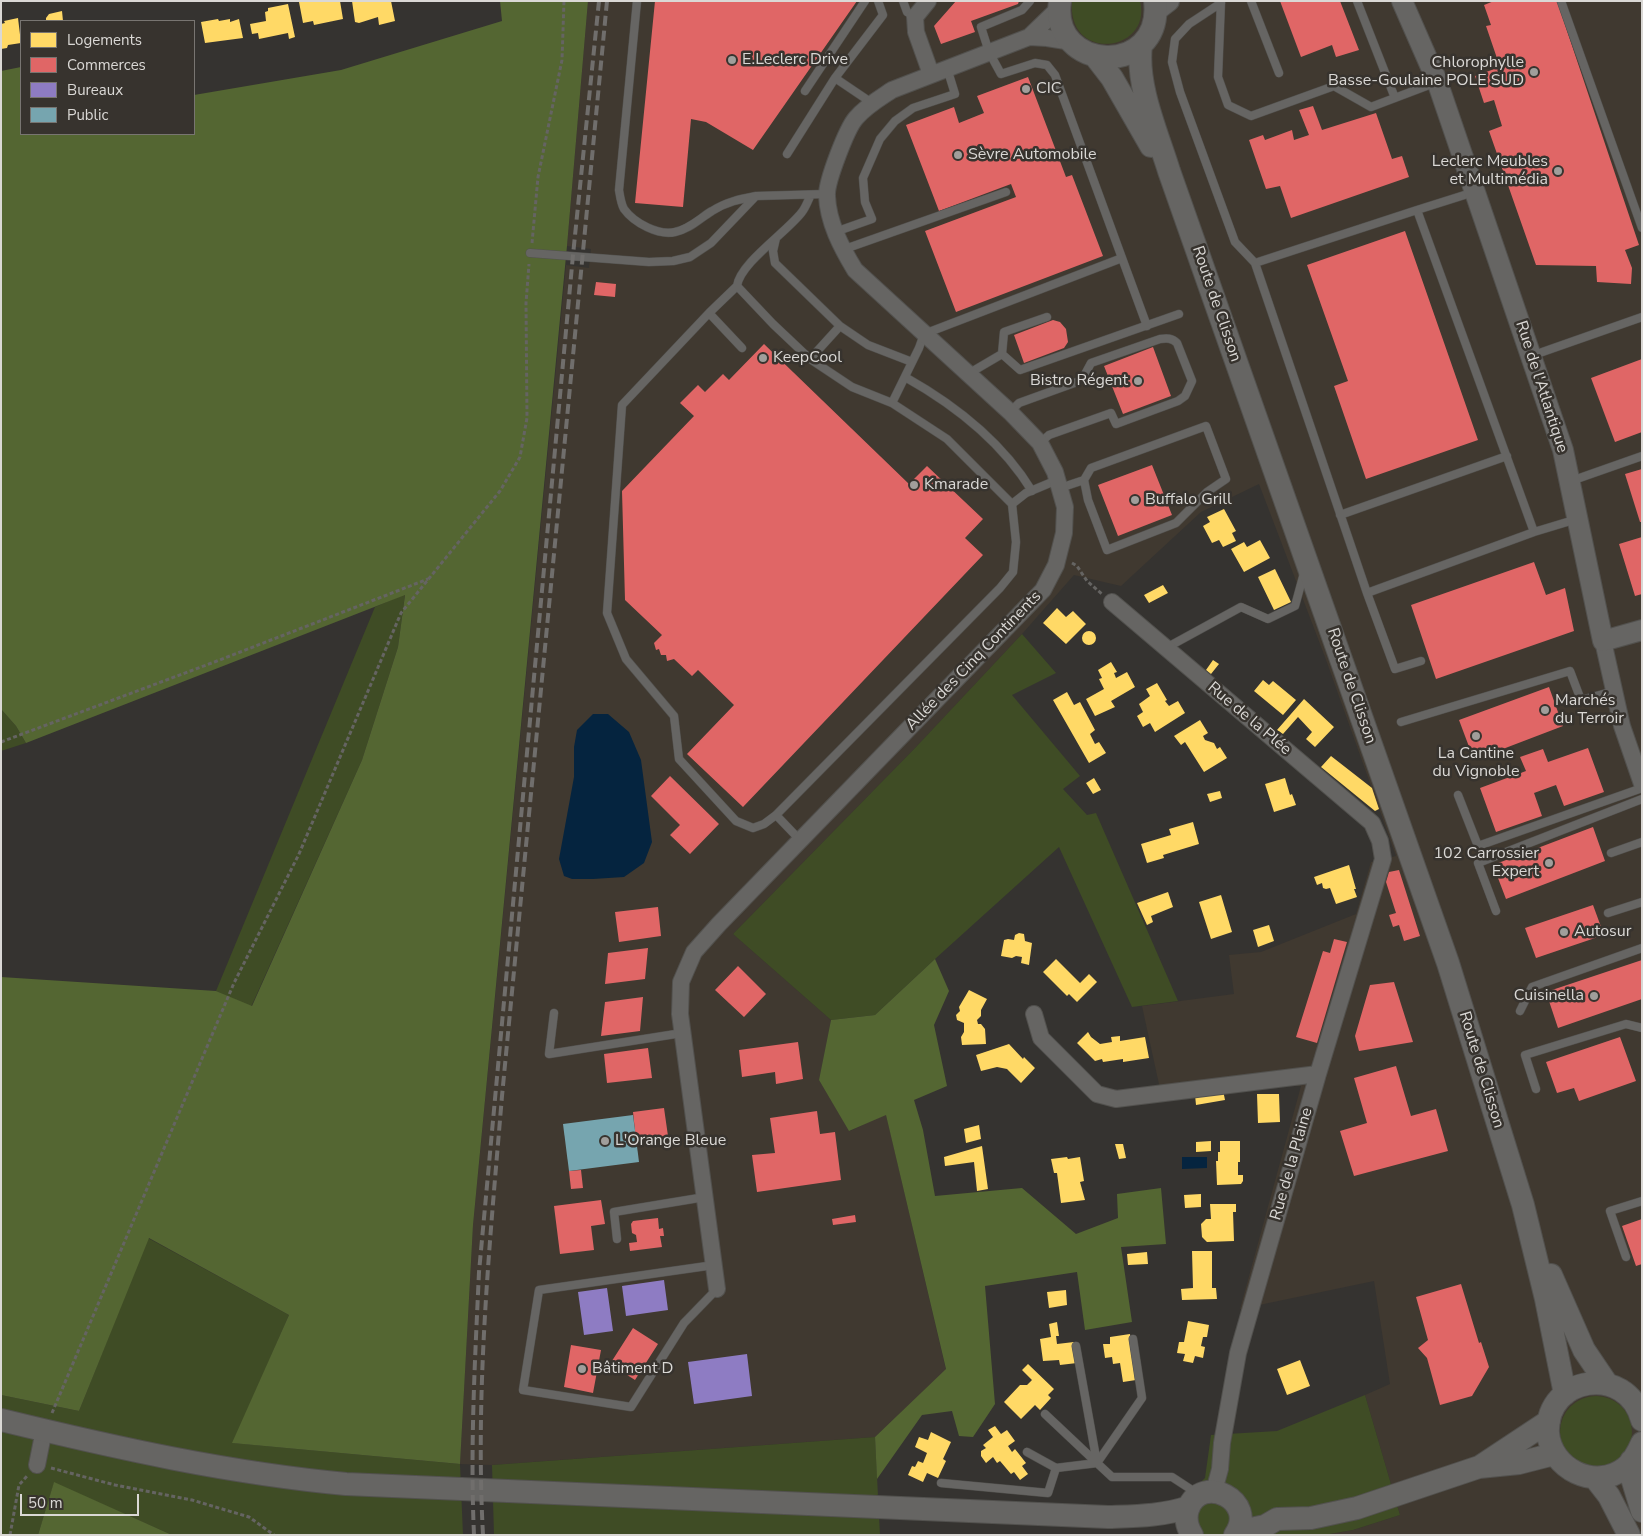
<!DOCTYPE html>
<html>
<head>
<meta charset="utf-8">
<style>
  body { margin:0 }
  #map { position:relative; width:1643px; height:1536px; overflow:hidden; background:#353330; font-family:"Nunito Sans",sans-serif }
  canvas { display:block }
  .frame { position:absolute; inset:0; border:2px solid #dad8d5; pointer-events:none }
  .legend { position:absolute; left:20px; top:20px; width:175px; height:115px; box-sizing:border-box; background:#37332e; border:1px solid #787571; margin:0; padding:6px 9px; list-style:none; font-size:15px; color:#dad8d5 }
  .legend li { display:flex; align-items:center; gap:10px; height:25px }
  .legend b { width:25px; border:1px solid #787571 }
  .scale { position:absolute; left:20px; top:1494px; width:119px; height:22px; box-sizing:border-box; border:2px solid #dad8d5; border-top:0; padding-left:6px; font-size:15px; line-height:18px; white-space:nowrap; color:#dad8d5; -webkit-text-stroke:4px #37332e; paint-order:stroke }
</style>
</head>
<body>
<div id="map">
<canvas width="1643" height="1536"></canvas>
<div class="frame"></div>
<ul class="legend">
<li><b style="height:14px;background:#ffd966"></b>Logements</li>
<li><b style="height:14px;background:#e06666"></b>Commerces</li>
<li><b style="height:14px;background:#8e7cc3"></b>Bureaux</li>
<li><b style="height:14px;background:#76a5af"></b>Public</li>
</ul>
<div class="scale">50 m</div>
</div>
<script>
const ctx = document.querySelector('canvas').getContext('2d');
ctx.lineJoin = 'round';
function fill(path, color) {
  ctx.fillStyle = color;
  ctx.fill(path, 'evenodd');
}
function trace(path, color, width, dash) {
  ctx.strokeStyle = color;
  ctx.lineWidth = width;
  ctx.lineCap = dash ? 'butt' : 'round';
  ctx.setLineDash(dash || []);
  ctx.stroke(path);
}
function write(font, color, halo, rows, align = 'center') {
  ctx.font = font + ' "Nunito Sans",sans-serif';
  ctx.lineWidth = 5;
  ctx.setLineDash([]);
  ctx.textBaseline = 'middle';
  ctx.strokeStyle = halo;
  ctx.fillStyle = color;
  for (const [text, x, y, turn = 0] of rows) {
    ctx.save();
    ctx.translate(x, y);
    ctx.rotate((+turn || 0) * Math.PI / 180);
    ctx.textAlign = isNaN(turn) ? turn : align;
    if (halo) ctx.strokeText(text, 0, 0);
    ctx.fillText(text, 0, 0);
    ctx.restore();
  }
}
fill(new Path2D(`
  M588,1H1642V1535H1324L1353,1530L1400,1515L1365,1395L1390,1384L1374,1281L1240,1309L1301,1086L1236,1087L1162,1098L1142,1006L1234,994L1229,955L1261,952L1356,914L1371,862L1396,856L1325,657L1259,484L1201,512L1121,586L1074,575L1022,634L916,747L733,934L831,1020L819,1080L850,1131L886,1114L946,1370L875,1437L492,1465L460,1464L473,1225L566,265L589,268L591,249L567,246Z`), '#403930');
fill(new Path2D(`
  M1072,1H1140C1153,52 1067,64 1072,1Z
  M405,594L398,647L362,760L251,1007L216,991L375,607Z
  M1022,634L1056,673L1012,695L1080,776L1063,789L1087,815L1096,813L1178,1001L1132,1007L1059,847L935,959L875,1015L831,1020L733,934L916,747Z
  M1,709L16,726L26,743L1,751Z
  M148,1238L289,1315L233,1443L460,1464L463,1535H172L54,1483L38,1535H1V1395L79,1411Z
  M1365,1395L1400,1515L1353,1530L1324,1535H1180L1178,1504L1205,1478L1211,1435L1277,1431Z
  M1560 1432a36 36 0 1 1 72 0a36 36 0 1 1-72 0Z
  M875,1437L880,1535H494L492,1465Z`), '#3f4c25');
fill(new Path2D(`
  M500,1H588L567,246L473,1225L460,1464L232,1443L289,1315L149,1238L79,1411L1,1395V977L216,991L252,1006L362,760L398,647L405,595L26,743L16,726L1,709V71L21,67V134H194V95L341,70L502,21Z
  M935,959L949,991L934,1025L947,1086L914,1100L923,1130L935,1196L1022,1188L1076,1234L1118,1218L1117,1194L1161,1188L1166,1244L1121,1247L1132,1322L1085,1330L1077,1272L985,1286L995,1404L973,1437L959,1436L952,1411L922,1415L877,1479L875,1437L946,1369L886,1115L849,1131L819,1080L831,1020L875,1015Z
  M54,1482L172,1535H38Z`), '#546632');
fill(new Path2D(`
  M593,714H608L629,732L641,760L652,842L644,863L624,877L593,879H572L564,876L559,859L574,777V747L577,730Z
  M1182,1157H1207V1168L1182,1169Z`), '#05243f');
fill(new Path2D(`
  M340,1L343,19L314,25L313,21L303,23L299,2Z
  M352,1H391L395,21L379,25L378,17L359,23L355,22Z
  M288,4L295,37L289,39L288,33L259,39L258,33L252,34L250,24L266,21L265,12L268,11V8Z
  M62,11L63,21H46V18L49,14Z
  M18,18L21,43L8,45L7,48L1,49V24L5,23L4,21Z
  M218,19L219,21L230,19V22L239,19L243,38L205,43L201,22Z
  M1224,509L1236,531L1232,533L1236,541L1223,547L1219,540L1212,543L1203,526L1210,522L1207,517Z
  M1260,540L1270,558L1244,572L1231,549L1244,542L1247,547Z
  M1275,569L1291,602L1274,610L1258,577Z
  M1163,585L1168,593L1149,603L1144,595Z
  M1057,608L1066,617L1073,611L1086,624L1066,644L1043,623Z
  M1082 638a7 7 0 1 1 14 0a7 7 0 1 1-14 0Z
  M1213,660L1219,664L1211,674L1206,670Z
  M1111,662L1117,672L1114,673L1116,678L1127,672L1135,687L1111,701L1115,707L1095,716L1086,699L1104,689L1099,679L1102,678L1098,670Z
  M1263,680L1269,685L1273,681L1296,700L1283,715L1254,691Z
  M1157,683L1167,700L1165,701L1169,706L1178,701L1185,713L1155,732L1150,723L1143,727L1137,716L1143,712L1139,704L1150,696L1146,689Z
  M1067,692L1074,705L1080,702L1095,730L1090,734L1095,744L1099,742L1106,753L1089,763L1053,700Z
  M1304,699L1334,727L1315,747L1306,739L1312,732L1298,717L1283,734L1277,730Z
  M1200,720L1208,733L1203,736L1205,740L1214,743L1217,749L1220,747L1227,758L1204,772L1185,742L1181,745L1174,736Z
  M1331,756L1372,788L1379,809L1375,811L1321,767Z
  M1094,778L1101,790L1093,794L1086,783Z
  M1285,778L1290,795L1292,794L1296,805L1274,812L1265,784Z
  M1220,791L1222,798L1210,802L1207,794Z
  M1193,822L1199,844L1163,855L1164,858L1147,863L1141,844L1171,835L1169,829Z
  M1349,865L1356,889H1354L1357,897L1336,904L1330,888L1326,889L1323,888L1322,883L1317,885L1314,877Z
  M1168,892L1173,907L1151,916L1153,922L1147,925L1137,903Z
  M1221,895L1232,932L1211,939L1199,902Z
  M1269,925L1274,941L1258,947L1253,930Z
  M1019,933L1024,934L1025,941L1032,943L1029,965L1021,963L1022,957L1016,956L1012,958L1001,956L1004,940L1008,939L1014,940L1015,935Z
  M1056,959L1080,983L1089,974L1097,982L1077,1002L1069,994L1067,996L1043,972Z
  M969,990L987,999L981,1010V1016L977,1020L978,1024H981L985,1029L986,1044L962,1045L961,1037L964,1032V1023L957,1020L956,1015L960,1011L959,1007Z
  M1088,1032L1091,1037L1100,1044L1112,1042L1111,1037L1120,1036V1041L1145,1037L1149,1058L1123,1062V1059L1103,1062L1102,1059L1095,1061L1077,1043Z
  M1009,1044L1023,1059L1024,1057L1035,1068L1021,1083L1007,1069L997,1067L981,1071L976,1055Z
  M1223,1090L1225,1100L1196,1105L1195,1095Z
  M1257,1094H1279L1280,1122L1258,1123Z
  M979,1125L981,1139L966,1143L964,1129Z
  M1211,1141V1151L1196,1152V1142Z
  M1220,1141H1240V1162H1238V1175H1243V1181L1241,1184L1217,1185L1216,1161H1218V1152H1220Z
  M1115,1144H1123L1126,1158L1119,1159Z
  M982,1146L988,1189L977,1191L974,1162L945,1166L944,1157Z
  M1067,1157L1068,1159L1080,1157L1084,1181L1080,1182L1085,1200L1061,1203L1057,1173H1054L1051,1159Z
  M1201,1194V1207L1185,1208L1184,1195Z
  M1210,1204H1236V1212H1233L1234,1241L1207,1242L1202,1237L1201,1224L1206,1219H1211Z
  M1192,1251H1212V1288H1216L1217,1299L1182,1300L1181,1289L1193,1288Z
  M1147,1252L1148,1264L1128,1265L1127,1254Z
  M1066,1290L1067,1305L1049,1308L1047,1292Z
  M1188,1321L1209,1325L1207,1337H1203L1201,1346L1205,1347L1203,1358L1195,1356L1193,1363L1183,1361L1185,1354L1177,1353L1179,1342H1184Z
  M1057,1322L1059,1336H1056L1057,1344L1074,1342L1077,1363L1060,1365L1059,1360L1043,1361L1040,1339L1051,1337L1049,1324Z
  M1130,1334L1136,1380L1123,1382L1120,1363L1113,1364L1112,1357L1105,1358L1103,1344H1110V1337Z
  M1300,1360L1310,1386L1287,1395L1277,1369Z
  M1028,1364L1054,1389L1048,1395L1051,1398L1040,1410L1035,1405L1021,1419L1004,1402L1020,1385H1027L1032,1380L1022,1370Z
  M995,1426L1001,1434L1007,1430L1015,1441L1008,1446L1012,1452L1015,1449L1026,1463L1022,1466L1028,1474L1020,1480L1014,1472L1011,1474L1000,1461L997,1463L993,1457L986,1463L981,1456V1451L986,1448L983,1445L993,1437L988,1430Z
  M931,1432L951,1442L943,1459L946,1461L938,1478L927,1473L923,1482L908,1475L912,1466L915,1467L918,1461L923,1463L927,1453L915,1447L919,1437L928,1440Z`), '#ffd966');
fill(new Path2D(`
  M655,1H857L753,150L706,122L691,119L683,207L635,203Z
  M956,1H1019L1018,4L971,21L975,32L941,44L934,26Z
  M1280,1H1340L1359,50L1336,57L1332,45L1301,57Z
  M1494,1H1557L1639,245L1625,250L1632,268L1631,284L1597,282L1596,266L1536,265L1489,131L1502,126L1494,100L1484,103L1475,76L1500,67L1486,26L1491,25L1484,5Z
  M1028,77L1066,177L1072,175L1103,256L956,312L925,231L1016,197L1011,184L939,211L906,125L954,107L959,123L984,113L977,96Z
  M1313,106L1322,130L1376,113L1392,159L1402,156L1409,177L1291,218L1280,186L1266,189L1249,140L1263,135L1265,140L1292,130L1294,140L1309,135L1299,110Z
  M1405,231L1478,440L1366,479L1334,386L1348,381L1307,265Z
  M596,282L616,284L615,297L594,295Z
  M1053,320L1060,322L1066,329L1068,342L1064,348L1024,363L1014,335Z
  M764,344L909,484L927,466L983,519L965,538L983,555L743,807L687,754L734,705L698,670L692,676L674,659L667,661L666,655H661L659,649L656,650L654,643L662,635L625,600L622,491L694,416L680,403L698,385L705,392L723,374L729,380Z
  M1153,347L1171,396L1123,414L1104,366Z
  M1642,359V432L1615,442L1591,378Z
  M1152,465L1172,515L1118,536L1098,485Z
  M1642,469V522H1640L1625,474Z
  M1642,537V594L1635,596L1619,544Z
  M1534,562L1546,595L1565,588L1574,631L1436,679L1411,605Z
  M1549,687L1563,726L1474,760L1459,720Z
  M1588,748L1604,792L1564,806L1556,785L1534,793L1542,816L1496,832L1480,788L1526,771L1520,757L1543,749L1548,762Z
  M670,776L719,824L690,854L670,835L680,825L651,796Z
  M1593,827L1605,861L1506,899L1493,865Z
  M1399,870L1420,936L1404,941L1399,925L1393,927L1389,915L1396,913L1386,882L1389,872Z
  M1593,905L1604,935L1536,958L1525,928Z
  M658,907L661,936L619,942L615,912Z
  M1334,939L1347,942L1317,1043L1296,1037L1323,951L1330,953Z
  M648,948L645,979L605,984L608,953Z
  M1642,960V999L1558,1028L1546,992Z
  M738,966L766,994L744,1017L715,990Z
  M1394,982L1413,1042L1359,1051L1355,1036L1370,985Z
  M643,997L640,1031L601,1036L605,1002Z
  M1620,1037L1636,1081L1579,1101L1574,1088L1557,1093L1546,1062Z
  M798,1042L803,1079L776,1084L775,1072L742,1077L739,1050Z
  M648,1048L652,1078L607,1083L604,1054Z
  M1396,1066L1411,1116L1436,1109L1448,1151L1354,1176L1340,1131L1367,1123L1354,1078Z
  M664,1108L668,1136L636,1140L633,1112Z
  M817,1111L820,1134L835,1132L841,1180L757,1192L752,1155L775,1153L770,1118Z
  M581,1170L583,1188L571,1189L569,1171Z
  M601,1200L605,1224L591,1226L594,1250L560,1254L554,1206Z
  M855,1215L856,1222L833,1225L832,1219Z
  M658,1218L659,1229L663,1228L664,1236H660L662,1247L630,1251L629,1243L637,1242L636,1235L632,1233L631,1224L633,1221Z
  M1642,1219V1264L1636,1266L1622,1226Z
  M1461,1284L1479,1343L1481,1342L1489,1367L1472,1396L1440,1405L1427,1358L1418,1348L1428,1340L1416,1297Z
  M633,1328L658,1344L635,1380L610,1364Z
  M571,1345L601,1350L593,1393L564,1387Z`), '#e06666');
fill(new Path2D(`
  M664,1280L668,1310L626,1316L622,1286Z
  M607,1288L613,1331L584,1335L578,1292Z
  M747,1354L752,1396L694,1404L688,1362Z`), '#8e7cc3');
fill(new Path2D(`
  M633,1115L639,1162L569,1171L563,1124Z`), '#76a5af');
const service = new Path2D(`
  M637,1L619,190C620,196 621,204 624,209C634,223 659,236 675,232C690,229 700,218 712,211C726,202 740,199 756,196
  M903,1L907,12L915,17
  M1221,1L1218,77L1228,105L1251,116L1334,86L1371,107L1437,82
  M1251,1L1279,73
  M1357,1L1395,98
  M1561,1L1642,228
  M1221,3L1189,24L1175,39L1172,62L1180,92L1235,242L1255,263
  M835,78L883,15L878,1
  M805,91L865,1
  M787,154L835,78L872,103
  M1474,192L1417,210L1534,532L1577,519
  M811,195C808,200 806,207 802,212C787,232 740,263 737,286L773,324L810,359L852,387L892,403L947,439L1012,504
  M1417,210L1255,263L1367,593L1395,669L1421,661
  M835,232L872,219L865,202L863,178L880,139L895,121L913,108L955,94L947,68
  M776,238L773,251L775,263L840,326L868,345L912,362
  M842,250L1006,192
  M530,253L649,262L673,261L690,257L711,243L756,196L826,194
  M1122,258L1147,326
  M737,286L709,313L742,348
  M709,313L622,405L607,613L626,659L674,716L679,759L736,821L753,828L764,824L776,815
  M1002,354L1004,332L1047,317
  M1531,356L1642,317
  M810,359L840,326
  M968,374L1002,354L1020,370L1179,314
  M905,377C955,405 1002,442 1032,491
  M892,403L919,348L924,334L1122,258L1055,75L1047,65L1035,63L1001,74L989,52L981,27L1022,10L1030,1
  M1010,412L1019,403L1077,382L1083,378L1091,363L1160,339C1167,338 1172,338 1177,343L1192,381L1185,396L1178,401L1116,424L1111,413L1049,435L1040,443
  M1571,481L1642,456
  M1060,488L1084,480L1091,468L1206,426L1226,479L1207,492L1176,523L1107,550L1088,500L1084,480
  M1340,515L1507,456
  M1367,593L1534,532
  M1166,648L1241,607L1268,619L1295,606L1304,573
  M1401,722L1570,671L1581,700L1614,691
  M1458,795L1478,846L1642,788
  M800,840L776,815L1000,588L1013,572L1016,542L1012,504L1026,493L1057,480
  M1611,853L1642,842
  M1496,911L1478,863L1642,799
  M1608,913L1642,902
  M1520,1011L1532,987L1642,948
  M554,1013L549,1054L682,1033
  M1536,1089L1525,1055L1626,1024L1642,1028
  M617,1239L614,1212L705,1197
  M1626,1257L1610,1211L1642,1201
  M714,1265L539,1290L523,1390L631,1407L684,1323L717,1289
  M1045,1414L1097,1463L1076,1346
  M1027,1452L1056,1468
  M1097,1463L1112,1477H1172L1198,1494
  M941,1483L1048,1493L1056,1468L1097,1463L1142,1398L1133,1339`);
const minor = new Path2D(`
  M928,1L915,17L916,32L931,74
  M1029,37L1059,8
  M1112,602L1372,823L1380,841L1383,859L1318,1074L1238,1353L1222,1443L1220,1469L1214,1491
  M1603,641L1622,726L1642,784
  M1034,1014L1041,1038L1097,1094L1116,1099L1318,1074
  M717,1289L680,1014L681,982L694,952L719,924L1043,590L1056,565L1064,533L1065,507L1055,472L1040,443L1010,412L855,270C841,247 828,222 827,196C826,182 847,128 856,118C866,106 880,98 892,90L1029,37L1047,38L1072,42
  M37,1465L44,1430`);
const tertiary = new Path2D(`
  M1402,1L1437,81L1563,450L1603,641L1642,630
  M1156,11L1169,1`);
const secondary = new Path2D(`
  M1060,1C1049,73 1164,78 1155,1
  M1141,45C1136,86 1157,132 1169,171L1448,963L1523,1205L1546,1299L1565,1394
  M1095,56L1112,78L1151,146
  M1551,1275L1584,1350L1607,1384
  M1,1420C116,1448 228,1473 346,1484L1108,1517C1135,1516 1163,1516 1189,1507
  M1642,1420C1627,1363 1545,1376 1548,1433C1551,1469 1595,1491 1625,1468C1633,1462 1638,1452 1642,1443
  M1631,1461L1632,1478L1642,1511
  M1481,1466L1549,1421
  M1595,1478L1609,1496L1629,1535
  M1237,1532L1265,1526L1277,1519L1311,1518L1357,1508L1479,1467L1519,1463L1554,1454
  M1192,1535C1187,1527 1185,1518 1188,1509C1201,1472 1259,1501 1235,1535`);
trace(service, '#52514e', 9);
trace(minor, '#52514e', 18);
trace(tertiary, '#52514e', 22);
trace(secondary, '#52514e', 24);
trace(new Path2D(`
  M532,243L538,177L562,60L564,1
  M1072,563L1077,566L1087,581L1102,594
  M1,742L217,661L428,579
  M52,1413L234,983L299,854L401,613L500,491L520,457L527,418L526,303L529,264
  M51,1468L115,1485L192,1500L249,1517L274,1535
  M10,1535L19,1485L28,1475`), '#656462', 3, [4, 2.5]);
trace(service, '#666563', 8);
trace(minor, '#666563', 16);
trace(tertiary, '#666563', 20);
trace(secondary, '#666563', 22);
trace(new Path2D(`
  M474,1535C470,1447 475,1360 479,1272L573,255L599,1
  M483,1535C475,1388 490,1241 502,1096L607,1`), '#706e6c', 4, [10, 5]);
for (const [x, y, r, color] of [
  [732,60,5,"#a09e9b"],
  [1534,72,5,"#a09e9b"],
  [1026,89,5,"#a09e9b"],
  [958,155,5,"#a09e9b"],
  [1558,171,5,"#a09e9b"],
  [763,358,5,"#a09e9b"],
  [1138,381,5,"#a09e9b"],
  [914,485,5,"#a09e9b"],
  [1135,500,5,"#a09e9b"],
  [1545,710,5,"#a09e9b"],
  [1476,736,5,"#a09e9b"],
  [1549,863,5,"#a09e9b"],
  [1564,932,5,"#a09e9b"],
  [1594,996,5,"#a09e9b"],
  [605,1141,5,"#a09e9b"],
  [582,1369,5,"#a09e9b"]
]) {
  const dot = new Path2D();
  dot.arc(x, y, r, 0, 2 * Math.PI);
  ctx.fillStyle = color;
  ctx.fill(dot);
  trace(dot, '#37332e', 2);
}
write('16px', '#dad8d5', '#37332e', [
  ["E.Leclerc Drive",742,60],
  ["Chlorophylle",1524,63,"right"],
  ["Basse-Goulaine POLE SUD",1524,81,"right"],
  ["CIC",1036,89],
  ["Sèvre Automobile",968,155],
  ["Leclerc Meubles",1548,162,"right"],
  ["et Multimédia",1548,180,"right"],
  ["KeepCool",773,358],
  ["Bistro Régent",1128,381,"right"],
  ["Kmarade",924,485],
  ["Buffalo Grill",1145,500],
  ["Marchés",1555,701],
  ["du Terroir",1555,719],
  ["La Cantine",1476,754,"center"],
  ["du Vignoble",1476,772,"center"],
  ["102 Carrossier",1539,854,"right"],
  ["Expert",1539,872,"right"],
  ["Autosur",1574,932],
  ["Cuisinella",1584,996,"right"],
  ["L'Orange Bleue",615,1141],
  ["Bâtiment D",592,1369]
], 'left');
write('16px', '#dad8d5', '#37332e', [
  ["Route de Clisson",1216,304,71],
  ["Rue de l'Atlantique",1541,387,72],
  ["Allée des Cinq Continents",974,661,-46],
  ["Route de Clisson",1351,686,71],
  ["Rue de la Plée",1249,719,40],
  ["Route de Clisson",1481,1070,73],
  ["Rue de la Plaine",1292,1164,-74]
]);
</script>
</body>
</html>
